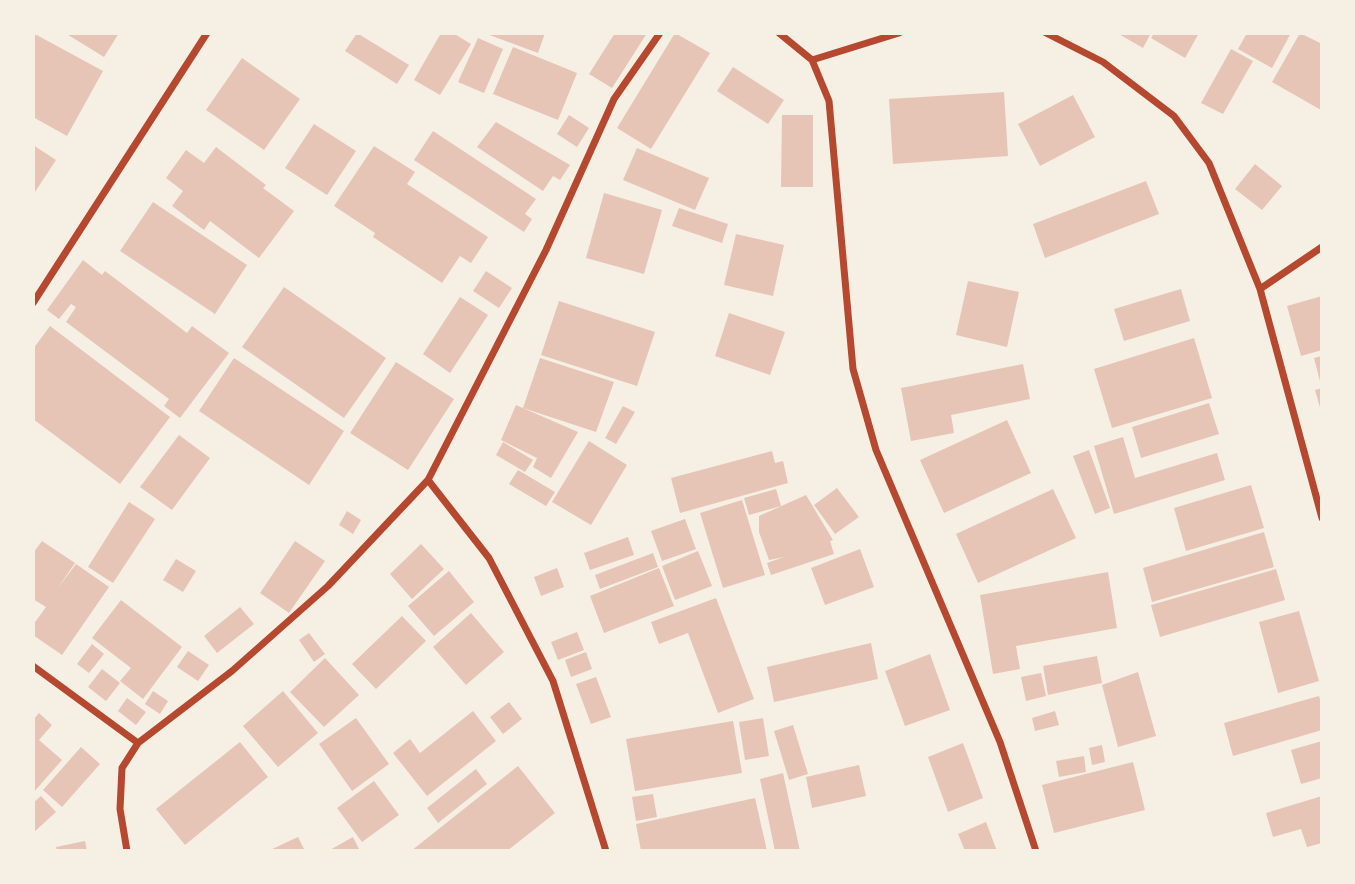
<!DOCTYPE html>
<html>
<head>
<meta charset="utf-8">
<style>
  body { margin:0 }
  #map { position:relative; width:1355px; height:884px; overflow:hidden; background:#f6efe4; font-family:"PT Sans Narrow",sans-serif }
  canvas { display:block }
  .frame { position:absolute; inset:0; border:35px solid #f6efe4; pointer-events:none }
</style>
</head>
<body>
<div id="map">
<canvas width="1355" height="884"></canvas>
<div class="frame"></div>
</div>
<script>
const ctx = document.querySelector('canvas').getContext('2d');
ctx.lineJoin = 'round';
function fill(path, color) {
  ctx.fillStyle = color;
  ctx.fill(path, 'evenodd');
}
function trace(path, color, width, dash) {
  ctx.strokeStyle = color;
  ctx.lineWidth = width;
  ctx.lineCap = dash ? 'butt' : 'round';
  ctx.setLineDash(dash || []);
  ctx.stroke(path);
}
fill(new Path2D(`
  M33,33L103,71L67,136L33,117Z
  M65,33H119L104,57Z
  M357,33L409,65L397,84L345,51Z
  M441,33H453L471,44L440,95L414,80Z
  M484,33H545L538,53Z
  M615,33H647L612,88L589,74Z
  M675,33L710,53L651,149L617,128Z
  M1117,33H1151L1143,48Z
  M1154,33H1199L1185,58L1151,38Z
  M1247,33H1291L1272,68L1238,49Z
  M1300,33L1322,44L1321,110L1272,82Z
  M478,38L503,49L484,93L458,82Z
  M513,47L577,73L558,120L493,94Z
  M1231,49L1253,61L1223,114L1201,103Z
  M242,58L300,99L264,150L206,110Z
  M733,67L784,100L768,124L717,91Z
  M1004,92L1008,156L893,164L889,99Z
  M1073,95L1095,137L1040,166L1018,124Z
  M569,115L589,128L577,147L557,134Z
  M782,115H813V187H781Z
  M496,122L570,165L560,180L553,176L543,191L477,147Z
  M314,124L356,151L327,195L285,168Z
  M433,131L536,199L525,214L532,219L524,232L414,160Z
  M33,145L56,160L33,195Z
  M374,146L415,172L407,184L488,237L471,263L460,256L442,283L373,237L375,233L334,206Z
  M216,147L266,185L263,188L294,211L259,258L210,221L204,230L172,206L183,191L166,178L186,150L204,163Z
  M637,148L709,178L695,210L623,180Z
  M1255,164L1282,186L1262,210L1235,189Z
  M1146,181L1159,214L1045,258L1033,224Z
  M604,193L662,210L644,274L586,258Z
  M153,202L247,265L215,314L120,251Z
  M679,208L728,224L722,243L672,226Z
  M736,234L784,245L773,296L724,285Z
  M83,260L102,275L105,271L187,333L192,326L229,353L180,418L164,406L169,399L66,322L76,307L71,304L59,319L47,310Z
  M486,271L512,288L499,308L473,291Z
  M968,281L1019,292L1007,347L956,335Z
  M284,287L386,358L344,418L242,347Z
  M1181,289L1190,321L1124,341L1114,309Z
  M1322,296V350L1301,356L1287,306Z
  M460,297L488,315L450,373L423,354Z
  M559,301L655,332L637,386L541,355Z
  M729,313L785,332L770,375L715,356Z
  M50,326L170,417L120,484L33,419V349Z
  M1194,338L1212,398L1112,428L1094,369Z
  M1322,356V385H1321L1314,358Z
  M234,358L344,431L309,485L199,411Z
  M540,358L614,382L596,432L523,408Z
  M396,362L454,399L408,470L350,433Z
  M1023,364L1030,399L951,415L954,433L911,441L901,388Z
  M1322,388V411H1321L1315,390Z
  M1209,403L1219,434L1141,458L1132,427Z
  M516,405L578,432L551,478L533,467L537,458L501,440Z
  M623,406L635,412L616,444L605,438Z
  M1007,420L1031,473L944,513L920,460Z
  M179,435L210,458L172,510L140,487Z
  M1123,437L1135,478L1217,453L1225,480L1114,514L1094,446Z
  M589,441L627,465L591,525L552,502Z
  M503,442L533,460L525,472L496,455Z
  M1089,450L1110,508L1095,514L1073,456Z
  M772,451L775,463L783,461L788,483L680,513L671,478Z
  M518,470L555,492L546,506L509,484Z
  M1251,485L1264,528L1186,551L1174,508Z
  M837,488L859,517L835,534L814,505Z
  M776,489L781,506L749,515L744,498Z
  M1053,489L1076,538L978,583L956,534Z
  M806,495L833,540L830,541L834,554L771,575L767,563L784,557L769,560L759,532V516Z
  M742,500L765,575L723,588L700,513Z
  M129,502L155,519L113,583L88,567Z
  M347,511L361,520L353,534L339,525Z
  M685,519L696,549L662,561L651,531Z
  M1264,532L1274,567L1152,602L1143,568Z
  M628,537L634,555L590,570L584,553Z
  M42,541L75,563L57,589L76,564L109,587L62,655L33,635V625L46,607L33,599V553Z
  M295,541L325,561L289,613L260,593Z
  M421,544L444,569L412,599L390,574Z
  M860,549L874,587L825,605L811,568Z
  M698,551L712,586L675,600L662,566Z
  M653,553L658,567L600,589L595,575Z
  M176,559L196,571L183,592L163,580Z
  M557,568L564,587L541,596L534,577Z
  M659,568L674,606L604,633L590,596Z
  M1276,569L1285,600L1160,637L1151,605Z
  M449,571L474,602L434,636L408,606Z
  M1108,572L1117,628L1016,646L1020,669L993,674L980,595Z
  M716,598L754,699L718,713L688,633L659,644L651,622Z
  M121,600L182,647L143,699L120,681L131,668L92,638Z
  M240,607L254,624L217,653L204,636Z
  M1299,611L1319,681L1278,693L1259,622Z
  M471,613L504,652L466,685L433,647Z
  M402,616L426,641L376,689L352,664Z
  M577,632L584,650L558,660L551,642Z
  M309,633L325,654L314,662L299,640Z
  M871,643L878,679L774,702L767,667Z
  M92,644L104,654L89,673L77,664Z
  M188,651L209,665L198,681L177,667Z
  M586,652L592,669L571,677L565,660Z
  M930,654L950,710L905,726L885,671Z
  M1097,656L1102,683L1048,695L1043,666Z
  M325,658L359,695L324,727L290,692Z
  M102,669L120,683L106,701L88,687Z
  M1138,672L1156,736L1118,747L1102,685Z
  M1041,673L1046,696L1026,701L1021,677Z
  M596,677L611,717L591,724L576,684Z
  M153,691L168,701L160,714L145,704Z
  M283,691L318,733L278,767L243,726Z
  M1319,696L1322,706V730L1233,756L1224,723Z
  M127,698L146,712L136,725L118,711Z
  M509,702L522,719L503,734L490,717Z
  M473,711L496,741L427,796L393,753L410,739L420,753Z
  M1055,711L1059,725L1035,731L1032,718Z
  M39,713L52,725L39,740L62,760L33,793V720Z
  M356,718L389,764L352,791L319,744Z
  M763,718L769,756L745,760L739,722Z
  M733,721L742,773L635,791L626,739Z
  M793,725L808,774L789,780L774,731Z
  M1322,741V778L1301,784L1291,750Z
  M240,742L268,777L185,845L156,809Z
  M963,743L983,798L948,812L928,757Z
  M1102,745L1105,762L1092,765L1089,748Z
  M81,747L100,764L62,807L43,790Z
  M1084,756L1086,772L1059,777L1056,761Z
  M1133,762L1145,810L1054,833L1042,785Z
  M859,765L866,796L812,808L806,777Z
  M518,766L555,813L507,851H411Z
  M476,769L487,784L438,823L427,808Z
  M783,773L800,851H775L760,779Z
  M374,781L399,815L362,842L337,808Z
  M653,794L657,817L636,821L632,797Z
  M41,796L56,812L33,833V803Z
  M1322,796V843L1307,847L1301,829L1273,837L1266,813Z
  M755,798L767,851H641L636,824Z
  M986,822L997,851H965L958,834Z
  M298,837L305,851H268Z
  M353,837L360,851H328Z
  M85,841L87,851H57L56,847Z`), '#e6c5b7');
trace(new Path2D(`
  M779,33L812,60L829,101L853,369L876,450L1000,742L1036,851
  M1046,33L1103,62L1174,116L1209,163L1260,289L1322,518
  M812,60L899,33
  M1260,289L1322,247
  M33,303L207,33
  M428,480L489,558L553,681L606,851
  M33,666L138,743
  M127,851L120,809L122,768L138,743L232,671L328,586L428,480L546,250L614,99L660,33`), '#b5482f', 7);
</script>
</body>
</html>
